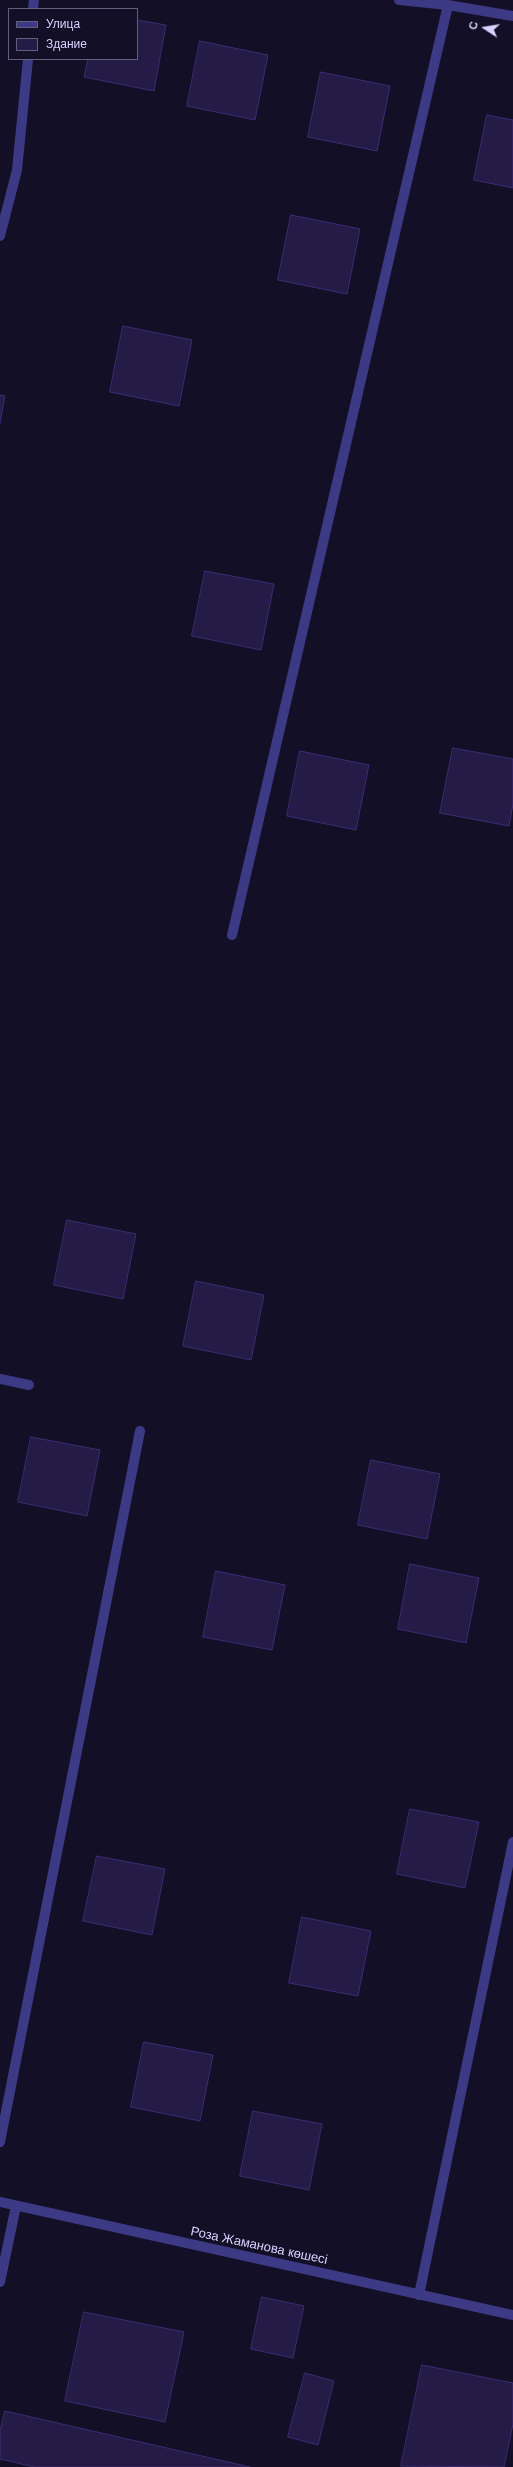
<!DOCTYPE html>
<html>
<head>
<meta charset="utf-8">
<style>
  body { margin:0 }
  #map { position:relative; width:513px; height:2467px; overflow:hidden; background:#130f26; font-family:Helvetica,sans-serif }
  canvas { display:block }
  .legend { position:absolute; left:8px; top:8px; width:130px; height:52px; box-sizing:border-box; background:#130f26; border:1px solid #625e7d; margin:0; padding:5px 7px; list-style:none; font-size:12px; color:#d9d4ff }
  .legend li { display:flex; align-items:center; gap:8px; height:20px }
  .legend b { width:20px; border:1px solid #625e7d }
  .north { position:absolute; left:465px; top:8px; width:40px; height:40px; -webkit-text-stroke:3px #130f26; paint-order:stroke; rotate:282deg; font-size:11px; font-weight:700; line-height:16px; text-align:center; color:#d9d4ff }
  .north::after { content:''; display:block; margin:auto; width:14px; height:18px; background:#d9d4ff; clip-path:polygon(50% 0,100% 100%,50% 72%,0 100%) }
</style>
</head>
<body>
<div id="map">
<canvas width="513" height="2467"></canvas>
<ul class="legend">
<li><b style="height:5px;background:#3d3a85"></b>Улица</li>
<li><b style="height:11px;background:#241b47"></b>Здание</li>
</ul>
<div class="north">С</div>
</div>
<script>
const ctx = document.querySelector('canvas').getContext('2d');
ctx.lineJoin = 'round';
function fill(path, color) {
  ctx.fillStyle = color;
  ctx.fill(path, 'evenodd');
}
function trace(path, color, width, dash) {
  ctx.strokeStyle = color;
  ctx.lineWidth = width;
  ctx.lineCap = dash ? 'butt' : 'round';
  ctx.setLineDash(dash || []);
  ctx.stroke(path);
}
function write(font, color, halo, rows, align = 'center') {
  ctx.font = font + ' Helvetica,sans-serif';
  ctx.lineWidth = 4;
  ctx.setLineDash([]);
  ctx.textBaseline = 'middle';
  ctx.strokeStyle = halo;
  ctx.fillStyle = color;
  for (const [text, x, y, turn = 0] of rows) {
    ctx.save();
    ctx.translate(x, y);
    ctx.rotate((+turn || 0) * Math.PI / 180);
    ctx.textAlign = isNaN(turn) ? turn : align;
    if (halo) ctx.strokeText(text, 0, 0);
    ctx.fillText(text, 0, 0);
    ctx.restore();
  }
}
const building = new Path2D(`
  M137,20L166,25L154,91L84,77L88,59H137Z
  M200,41L268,55L255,120L187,106Z
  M321,72L390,86L377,151L308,137Z
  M487,115L513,120V188L474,180Z
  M291,215L360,229L347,294L278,280Z
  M123,326L192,340L179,406L110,392Z
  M0,395L5,396L0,423Z
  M205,571L274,584L261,650L192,636Z
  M453,748L513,759V804L509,826L440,813Z
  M300,751L369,765L356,830L287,816Z
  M67,1220L136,1234L123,1299L54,1285Z
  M196,1281L264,1295L251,1360L183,1346Z
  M31,1437L100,1450L87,1516L18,1502Z
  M371,1460L440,1474L427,1539L358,1525Z
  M410,1564L479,1578L466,1643L398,1629Z
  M216,1571L285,1585L272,1650L203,1637Z
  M410,1809L479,1822L465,1888L397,1874Z
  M97,1856L165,1869L152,1935L83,1921Z
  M302,1917L371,1931L358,1996L289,1983Z
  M144,2042L213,2055L200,2121L131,2107Z
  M253,2111L322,2124L309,2190L240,2176Z
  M262,2297L304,2306L293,2358L251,2349Z
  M84,2312L184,2332L165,2422L65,2401Z
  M422,2365L513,2383V2424L504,2467L401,2466Z
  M305,2373L334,2381L318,2445L288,2437Z
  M5,2411L250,2467H34L0,2459V2431Z`);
fill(building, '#241b47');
trace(building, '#3b2d73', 1);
trace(new Path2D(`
  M399,0L448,5L513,16
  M33,9L34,0
  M0,236L17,170L28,59
  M232,935L448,5
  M0,1379L29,1385
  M0,2142L140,1431
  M0,2202L513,2315
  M0,2282L16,2206
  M419,2295L513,1842`), '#3d3a85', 10);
write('13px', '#d9d4ff', '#130f26', [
  ["Роза Жаманова көшесі",259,2246,12]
]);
</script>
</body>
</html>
